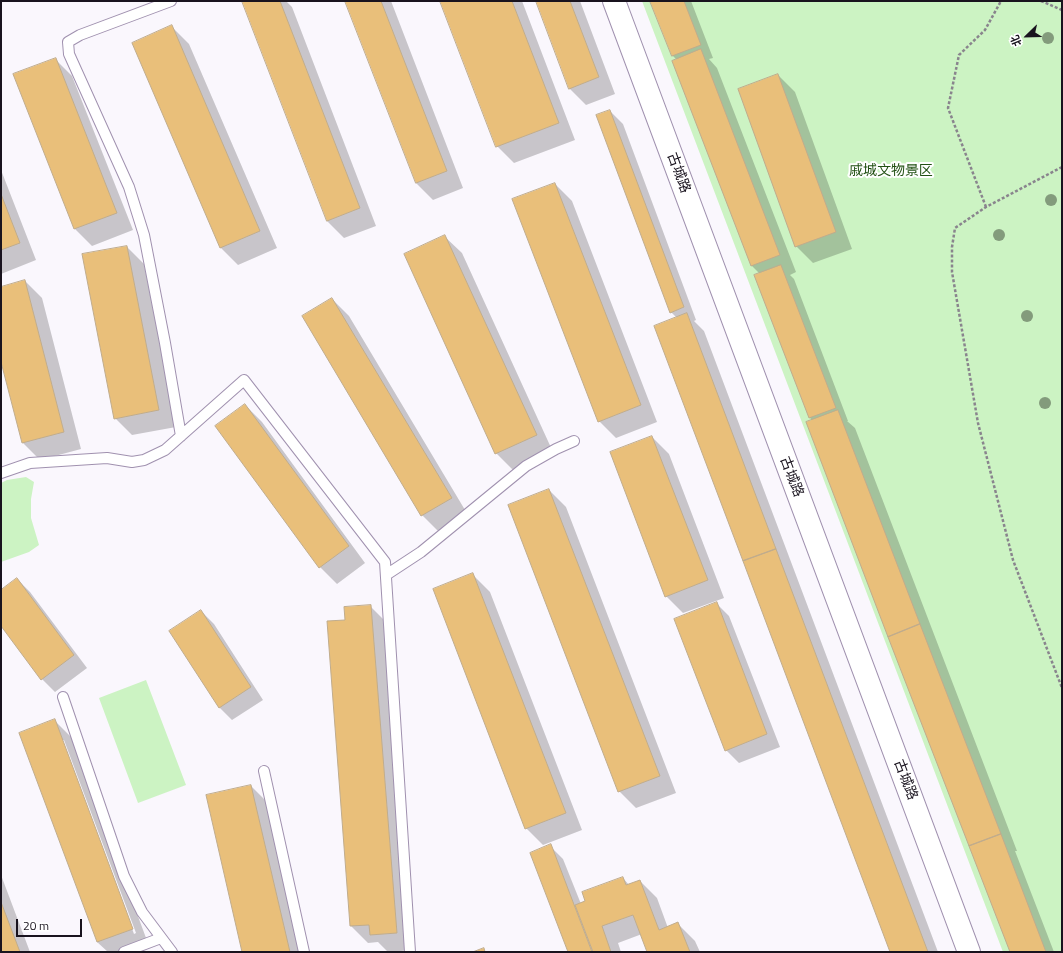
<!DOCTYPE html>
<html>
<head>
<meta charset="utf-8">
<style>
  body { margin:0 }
  #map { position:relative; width:1063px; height:953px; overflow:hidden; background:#faf7fd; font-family:"Titillium Web","Noto Sans SC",sans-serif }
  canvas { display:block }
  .frame { position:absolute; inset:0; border:2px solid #19131e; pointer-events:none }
  .north { position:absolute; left:1007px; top:16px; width:40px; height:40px; -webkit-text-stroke:3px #fff; paint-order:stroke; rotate:247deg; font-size:11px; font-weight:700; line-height:16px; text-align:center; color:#19131e }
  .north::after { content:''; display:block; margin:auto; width:14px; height:18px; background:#19131e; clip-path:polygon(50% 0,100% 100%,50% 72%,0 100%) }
  .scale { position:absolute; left:16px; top:919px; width:66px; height:18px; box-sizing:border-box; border:2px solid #19131e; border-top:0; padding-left:5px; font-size:12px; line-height:14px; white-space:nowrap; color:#19131e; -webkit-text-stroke:3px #fff; paint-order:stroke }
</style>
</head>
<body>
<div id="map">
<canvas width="1063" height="953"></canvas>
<div class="frame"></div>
<div class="north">北</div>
<div class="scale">20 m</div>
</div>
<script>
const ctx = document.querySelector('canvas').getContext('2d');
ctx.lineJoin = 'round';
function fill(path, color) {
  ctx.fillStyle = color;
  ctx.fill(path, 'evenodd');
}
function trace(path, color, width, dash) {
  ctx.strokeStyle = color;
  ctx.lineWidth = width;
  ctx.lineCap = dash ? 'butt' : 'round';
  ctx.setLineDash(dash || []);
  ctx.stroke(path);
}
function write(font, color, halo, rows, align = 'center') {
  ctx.font = font + ' "Titillium Web","Noto Sans SC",sans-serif';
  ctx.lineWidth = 4;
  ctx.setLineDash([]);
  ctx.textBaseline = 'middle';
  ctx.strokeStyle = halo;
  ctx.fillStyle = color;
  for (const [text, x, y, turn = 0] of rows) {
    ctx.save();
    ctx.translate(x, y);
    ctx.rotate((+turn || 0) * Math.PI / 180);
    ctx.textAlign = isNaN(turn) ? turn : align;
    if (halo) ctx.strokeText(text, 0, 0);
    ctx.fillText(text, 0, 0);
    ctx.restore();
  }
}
fill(new Path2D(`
  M642,1H1062V952H1003Z
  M26,477L34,482L31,499V518L39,545L29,552L1,562V483L7,480Z
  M146,680L186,785L138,803L99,698Z`), '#ccf3c3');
fill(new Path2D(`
  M246,1H286L292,7L376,226L344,238L327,221Z
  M346,1H391L463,188L433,200L416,183Z
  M441,1H522L575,140L514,163L497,146Z
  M537,1H580L615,94L586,105L569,88Z
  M651,1H691L713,58L709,59L717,68L796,272L790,275L794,279L848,421H847L855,428L1017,851H1015L1054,952H1011L813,421L809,417L760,274L752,266L673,61L677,60L672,55Z
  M172,27L189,44L277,248L238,265L221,248L133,43Z
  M55,59L72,76L133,230L92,246L75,229L15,75Z
  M778,75L795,92L852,249L813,263L796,246Z
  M610,111L623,124L696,320L694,321L704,331L938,952H892L677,318L671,312Z
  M1,170L36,260L1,274Z
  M555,184L572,201L657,422L616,438L599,421Z
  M444,236L462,253L553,452L513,470L496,453Z
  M127,247L144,264L176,427L132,435L115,418Z
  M25,281L42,298L81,449L40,460L23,443L1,358V288Z
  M332,299L349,316L468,515L439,532L422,515Z
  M245,405L262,422L365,563L337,584L320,567Z
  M652,437L669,454L724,598L683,613L666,596Z
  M549,490L566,507L676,793L636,808L619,791Z
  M473,575L490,592L582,830L543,845L526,828Z
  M17,579L30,592L87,668L55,692L42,679L1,625V591Z
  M716,603L729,616L780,747L739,763L726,750Z
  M370,606L387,623L413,950L388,952L378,942L368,943L351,926L328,622L346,621Z
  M201,611L214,624L263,700L232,720L219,707Z
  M55,721L72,738L149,946L132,952H108L97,942ZM62,740H64L136,933L134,934Z
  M251,786L268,803L302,952H243Z
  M550,846L563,859L581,904L586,901L623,878L629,885L640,881L657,898L668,928L678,924L695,941L700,952H648L642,934L618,943L621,952H569Z
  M1,875L30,952H1Z`), '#0003');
const building = new Path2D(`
  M242,1H280L360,208L327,221Z
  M345,1H381L447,171L416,183Z
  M440,1H512L559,123L496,147Z
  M536,1H570L599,77L569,89Z
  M650,1H684L701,45L672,56Z
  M172,25L260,231L220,248L132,43Z
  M701,49L780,255L751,266L672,61Z
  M56,58L117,213L74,229L13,74Z
  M778,74L836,232L795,247L738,89Z
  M610,110L684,307L670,313L596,115Z
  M555,183L641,405L598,422L512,199Z
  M1,194L20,243L1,250Z
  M445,235L537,435L495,454L404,254Z
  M127,246L159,410L114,419L82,254Z
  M781,265L836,408L809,418L754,275Z
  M25,280L64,432L22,443L1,362V287Z
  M332,298L452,498L421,516L302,316Z
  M687,313L776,549L743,561L654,326Z
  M245,404L349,546L319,568L215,426Z
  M838,410L920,624L888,637L806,422Z
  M652,436L708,580L665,597L610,452Z
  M549,489L660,776L618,792L508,505Z
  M776,549L928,952H890L743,561Z
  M473,573L566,813L525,829L433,589Z
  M17,578L74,655L41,680L1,626V590Z
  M717,602L767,734L725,751L674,619Z
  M371,605L397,933L370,935L369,925L350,926L327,621L345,620L344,607Z
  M201,610L251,687L219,708L169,631Z
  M920,624L1001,834L969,846L888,637Z
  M55,719L133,929L97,942L19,733Z
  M251,785L290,952H242L206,795Z
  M1001,834L1046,952H1010L969,846Z
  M551,844L592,952H568L530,853Z
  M623,877L626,885L640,880L659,930L678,922L690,952H647L633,915L602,926L611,952H593L575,905L585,901L582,892Z
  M1,902L20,952H1Z
  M484,948L485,952H473Z`);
fill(building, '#e9bf7a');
trace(building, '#c0ac8d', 1);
const service = new Path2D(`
  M171,1L80,35L68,42L69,54L129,187L144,235L165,343L181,436
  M1,473L30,463L107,458L132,462L144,460L165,450L244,380L385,562L410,952
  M386,575L421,552L526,466L556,449L574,441
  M63,697L124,876L142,912L172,952
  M264,771L304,952
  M124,952L161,938`);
const tertiary = new Path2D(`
  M614,1L969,952`);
trace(service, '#a091af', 12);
trace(tertiary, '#a091af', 24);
trace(new Path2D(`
  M1041,1L1062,10
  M1062,167L986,207L955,228L952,247V272L978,423L1013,560L1062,688
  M986,207L948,108L959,55L985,30L1001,1`), '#89848d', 2.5, [3, 2]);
trace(service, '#fff', 10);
trace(tertiary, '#fff', 22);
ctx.fillStyle = '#839b7c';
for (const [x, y] of [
  [1048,38],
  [1051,200],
  [999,235],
  [1027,316],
  [1045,403]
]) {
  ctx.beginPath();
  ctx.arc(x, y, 6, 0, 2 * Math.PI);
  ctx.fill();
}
write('14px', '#215013', '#fff', [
  ["戚城文物景区",891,172]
]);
write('14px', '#19131e', '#fff', [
  ["古城路",678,173,70],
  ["古城路",791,477,69],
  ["古城路",905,780,69]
]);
</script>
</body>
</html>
